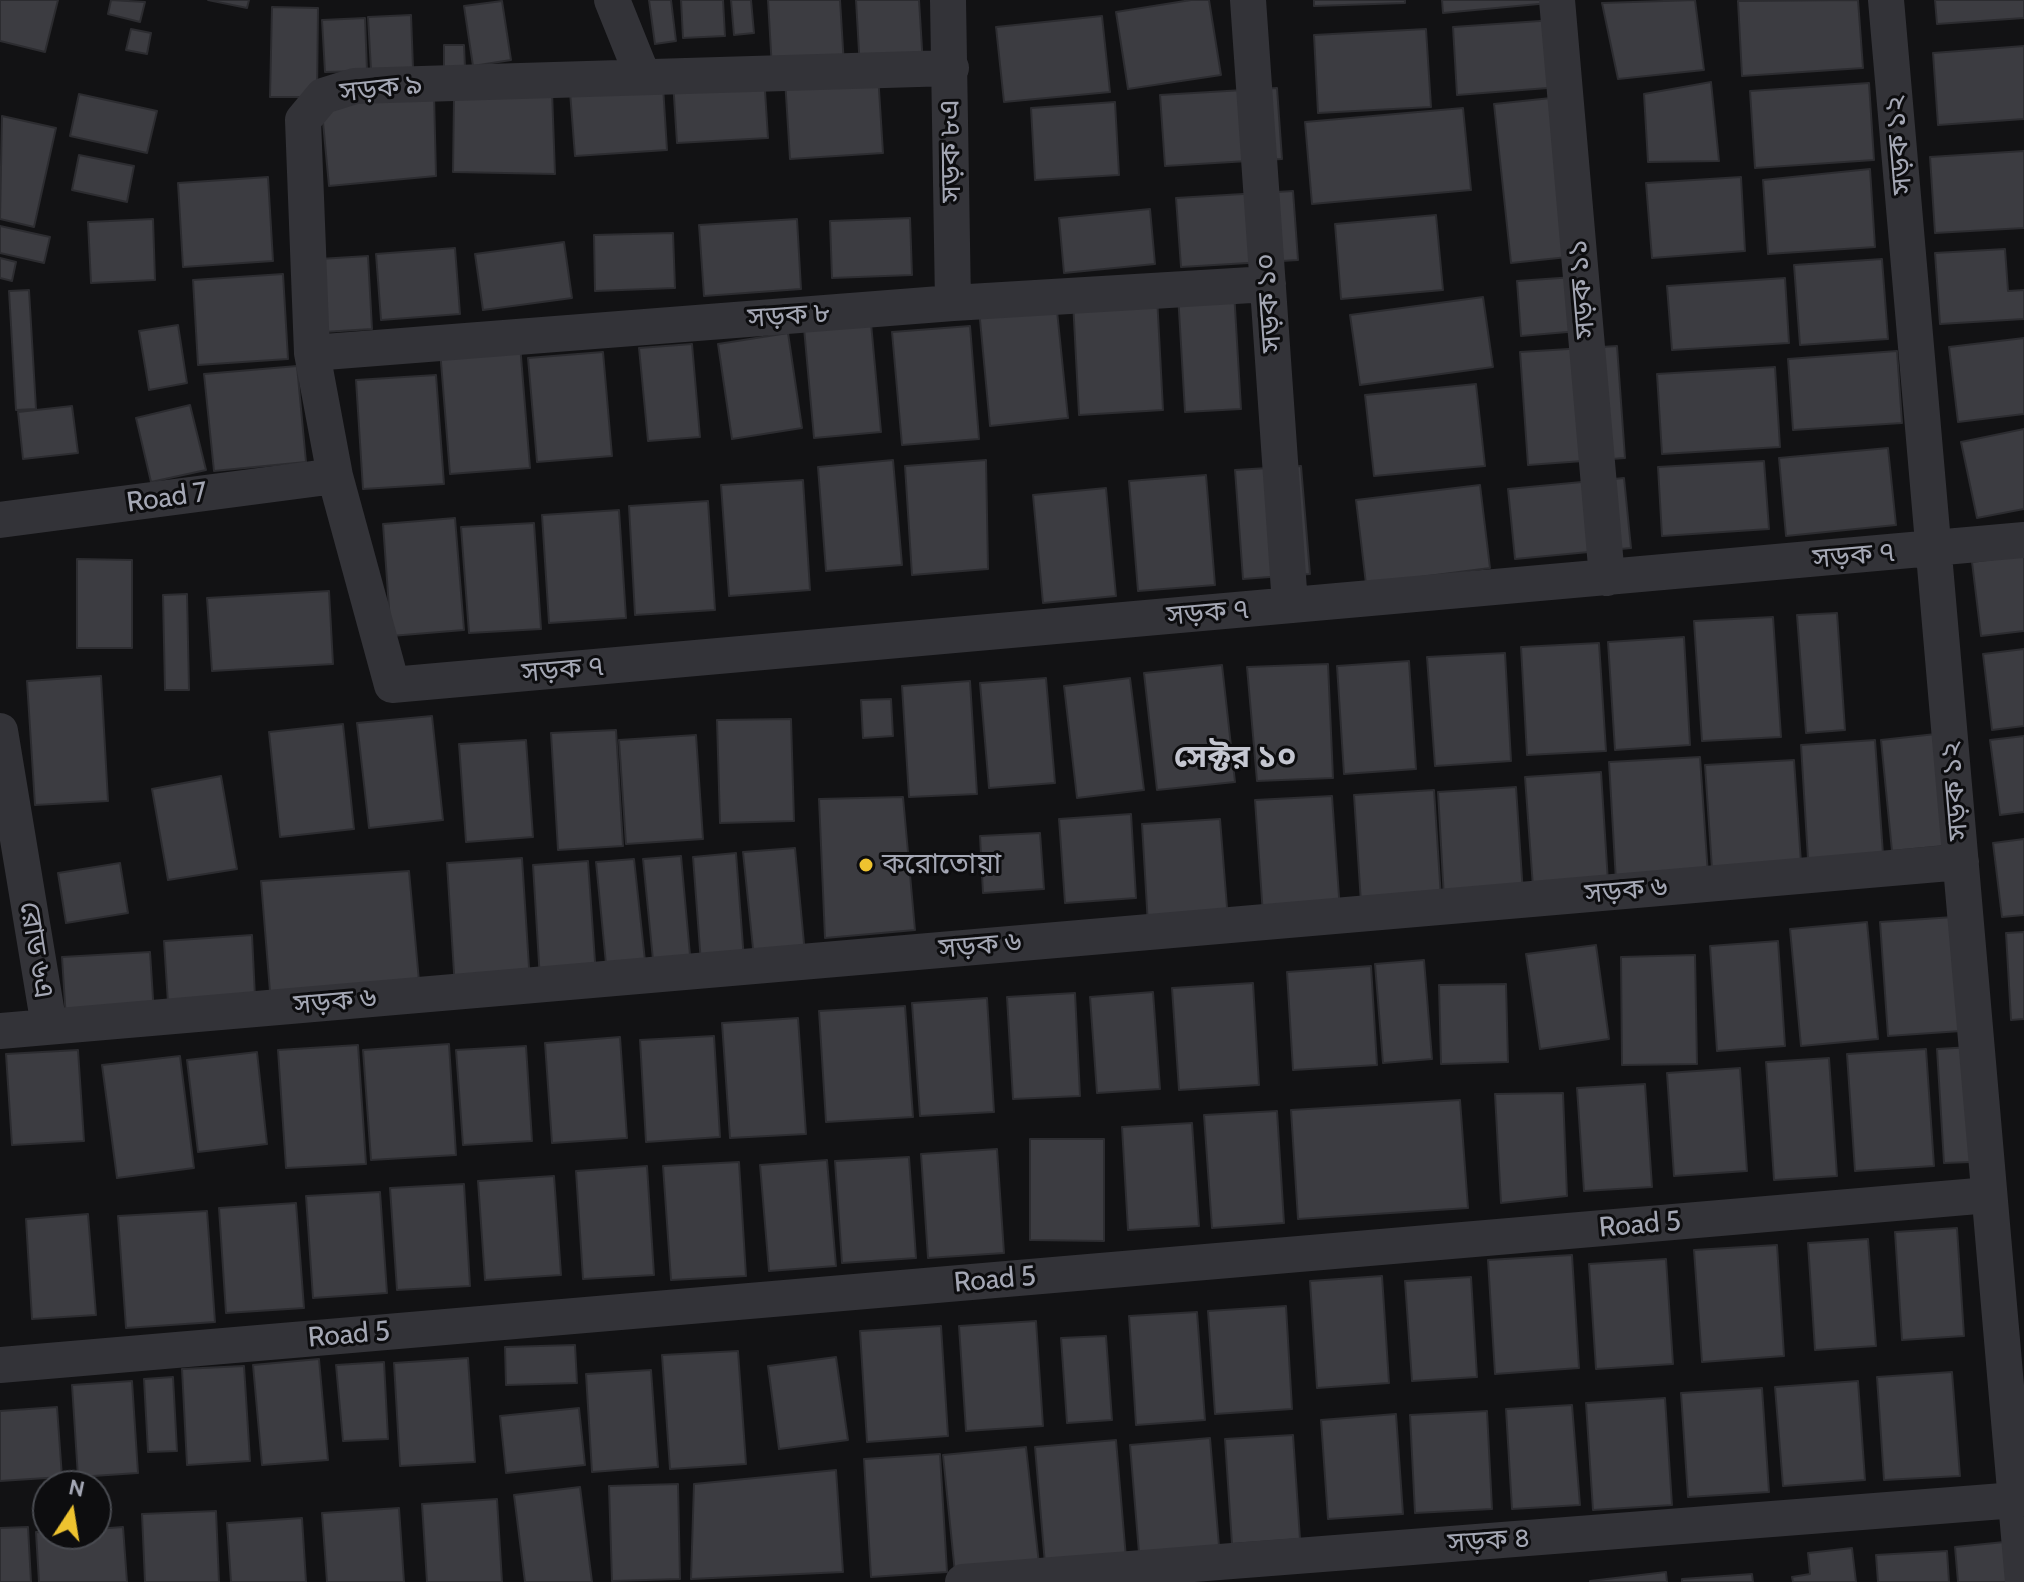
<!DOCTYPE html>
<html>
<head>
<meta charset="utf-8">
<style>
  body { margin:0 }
  #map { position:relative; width:2024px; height:1582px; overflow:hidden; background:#121214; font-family:Cabin,sans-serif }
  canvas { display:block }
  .north { position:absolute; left:32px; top:1470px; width:80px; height:80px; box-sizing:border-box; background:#0d0d0f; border:2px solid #494b51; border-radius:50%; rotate:12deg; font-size:22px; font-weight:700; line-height:32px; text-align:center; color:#a4a7b4 }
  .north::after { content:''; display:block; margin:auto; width:28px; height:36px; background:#eec32f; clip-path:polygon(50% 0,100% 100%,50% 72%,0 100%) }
</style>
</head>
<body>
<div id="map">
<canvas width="2024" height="1582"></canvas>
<div class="north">N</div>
</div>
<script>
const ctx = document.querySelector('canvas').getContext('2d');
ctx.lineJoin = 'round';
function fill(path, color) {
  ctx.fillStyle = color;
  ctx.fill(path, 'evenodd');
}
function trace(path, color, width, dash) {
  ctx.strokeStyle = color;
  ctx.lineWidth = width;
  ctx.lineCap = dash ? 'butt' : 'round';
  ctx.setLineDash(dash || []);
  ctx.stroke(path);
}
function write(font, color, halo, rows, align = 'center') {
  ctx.font = font + ' Cabin,"Noto Sans Bengali",sans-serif';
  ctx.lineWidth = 6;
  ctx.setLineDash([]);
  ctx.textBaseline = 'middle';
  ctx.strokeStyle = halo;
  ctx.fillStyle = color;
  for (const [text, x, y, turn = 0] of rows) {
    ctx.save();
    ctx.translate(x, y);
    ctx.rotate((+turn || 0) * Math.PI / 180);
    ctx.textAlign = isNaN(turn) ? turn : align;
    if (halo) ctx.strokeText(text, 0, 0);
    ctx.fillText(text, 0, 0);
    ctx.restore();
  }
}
const building = new Path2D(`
  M0,0H58L45,52L0,41Z
  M111,0L145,2L140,22L108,14Z
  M208,0H249L247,8Z
  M649,0H671L676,41L655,44Z
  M681,0H723L725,36L683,38Z
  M731,0H751L754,33L734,35Z
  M768,0H840L844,65L772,69Z
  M856,0H919L923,65L860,69Z
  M1191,0H1209L1221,75L1128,89L1116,12Z
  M1314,0H1405V3L1314,6Z
  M1442,0H1560V2L1443,13Z
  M1695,0L1704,70L1618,79L1602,3Z
  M1858,0L1863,68L1742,76L1738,1Z
  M1935,0H2024V18L1937,24Z
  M502,1L511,60L473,66L464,6Z
  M272,7L318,8L317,97H270Z
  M411,15L413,68L371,70L368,17Z
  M1102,16L1110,92L1004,102L996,27Z
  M365,18L367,71L325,72L322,20Z
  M1569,19L1574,86L1457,95L1453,27Z
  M131,29L151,33L147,54L126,50Z
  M1426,29L1431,107L1318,113L1314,35Z
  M444,45H464L465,68H444Z
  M2024,46V119L1938,125L1933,53Z
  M878,74L883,153L790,159L785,79Z
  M764,75L768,138L677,143L673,81Z
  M1711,82L1719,161L1648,162L1644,94Z
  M1869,83L1874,160L1755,168L1750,91Z
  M663,86L667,150L575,156L570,92Z
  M1277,88L1282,159L1165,166L1160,95Z
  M552,91L555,174L453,172L454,98Z
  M79,94L157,111L147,153L70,136Z
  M434,94L436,176L329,186L321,101Z
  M1551,98L1568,257L1511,263L1494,104Z
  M1115,102L1119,175L1035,180L1031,108Z
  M1463,108L1471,190L1312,204L1305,122Z
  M2,116L56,128L34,227L0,219Z
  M2024,151V228L1935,233L1930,157Z
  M79,155L134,166L127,202L72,190Z
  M1870,169L1875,247L1768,254L1763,180Z
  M268,177L273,261L183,267L178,183Z
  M1741,177L1745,251L1652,258L1646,183Z
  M1293,191L1298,260L1181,267L1176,198Z
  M1150,209L1155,264L1064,273L1059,218Z
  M1436,215L1443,290L1341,299L1335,224Z
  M910,218L912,275L832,278L830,221Z
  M153,219L155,280L91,283L88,222Z
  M797,219L801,289L704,296L699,225Z
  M0,226L50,237L44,263L0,253Z
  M673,233L675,288L595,291L594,235Z
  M564,242L572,298L483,310L475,254Z
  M455,248L460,314L381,320L376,254Z
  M2005,249L2008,291L2024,290V319L1940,324L1935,253Z
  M368,256L372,329L324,332L319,259Z
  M0,258L16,262L12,281L0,278Z
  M1882,259L1888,339L1800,345L1794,265Z
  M283,274L288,359L198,365L193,280Z
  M1574,277L1579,331L1521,336L1517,281Z
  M1785,278L1789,343L1672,350L1667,286Z
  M29,290L36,409L16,410L9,291Z
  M1234,291L1241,409L1185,412L1178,294Z
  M1157,296L1163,410L1079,415L1073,301Z
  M1483,297L1493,367L1360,385L1350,315Z
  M1056,301L1068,418L990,426L979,309Z
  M871,323L881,432L814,438L804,328Z
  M178,325L187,383L149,390L139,331Z
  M970,326L979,439L902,445L892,332Z
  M788,333L802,428L732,439L718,344Z
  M2024,338V414L1958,422L1949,347Z
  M520,344L530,468L450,474L440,350Z
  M692,344L700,437L648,441L639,348Z
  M1617,346L1625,458L1528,465L1520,352Z
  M1897,351L1902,423L1793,430L1788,359Z
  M603,352L612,456L537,462L528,358Z
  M297,366L306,462L214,471L204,374Z
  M1775,367L1780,447L1662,454L1657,374Z
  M436,375L444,484L363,489L356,380Z
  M1476,384L1485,466L1374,476L1365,395Z
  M190,405L206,470L151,482L136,418Z
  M72,406L78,453L23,459L18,412Z
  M2024,429V509L1977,518L1961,442Z
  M1888,448L1896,525L1786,536L1779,458Z
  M893,460L902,565L826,571L818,467Z
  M986,460L988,569L912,575L905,466Z
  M1764,461L1769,529L1662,536L1658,467Z
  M1301,466L1310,574L1243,579L1235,470Z
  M1206,475L1215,585L1138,591L1129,481Z
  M1624,478L1631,548L1515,559L1508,489Z
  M803,480L810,590L729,596L721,485Z
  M1480,485L1490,568L1366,584L1356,500Z
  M1106,488L1116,596L1043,603L1033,495Z
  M708,501L715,610L635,615L629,506Z
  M619,510L626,618L549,623L542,515Z
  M455,518L464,630L391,636L383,524Z
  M534,523L541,629L469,633L461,527Z
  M2024,555V631L1981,636L1972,562Z
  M77,559L132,560V648H77Z
  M329,591L333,664L212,671L207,598Z
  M187,594L189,690H165L163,595Z
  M1837,613L1845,730L1806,733L1797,615Z
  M1773,617L1781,737L1702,741L1694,621Z
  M1684,637L1690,745L1615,750L1608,642Z
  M1599,643L1606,751L1527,755L1521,647Z
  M2024,649V726L1992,730L1983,654Z
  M1505,653L1511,761L1435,766L1427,657Z
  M1409,661L1416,769L1344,774L1337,666Z
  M1328,664L1333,778L1257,781L1247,667Z
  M1222,665L1235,782L1157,790L1144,673Z
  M101,676L108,801L35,805L27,681Z
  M1046,678L1055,783L989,788L980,683Z
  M1130,678L1144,790L1077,798L1064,686Z
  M970,681L977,794L909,797L902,686Z
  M891,699L893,736L863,738L861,700Z
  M432,716L443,820L369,828L357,723Z
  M791,719L794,821L720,823L717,720Z
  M343,724L354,829L280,837L269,732Z
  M616,730L623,846L558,850L551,733Z
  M1954,732L1965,844L1892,851L1881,740Z
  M696,735L703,839L626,844L619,740Z
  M2024,736V812L2000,815L1990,740Z
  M526,740L533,837L466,842L459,744Z
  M1875,740L1883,854L1808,859L1801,745Z
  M1700,757L1708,875L1616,881L1609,762Z
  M1794,760L1801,863L1712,869L1705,765Z
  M1601,772L1608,882L1533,887L1525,777Z
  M221,776L237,869L168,880L152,789Z
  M1516,787L1523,894L1444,898L1438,792Z
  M1434,790L1441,898L1361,903L1354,795Z
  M1332,796L1340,911L1263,915L1255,800Z
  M903,797L915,930L825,938L819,799Z
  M1131,814L1136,898L1065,903L1059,819Z
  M1220,819L1228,920L1148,925L1142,824Z
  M1040,833L1044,889L983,893L980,836Z
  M2024,839V915L2002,917L1993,843Z
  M795,848L805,954L754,958L743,852Z
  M736,853L744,960L701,963L693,857Z
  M681,856L691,966L654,970L643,859Z
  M522,858L530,983L455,988L447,863Z
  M634,859L646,970L607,974L596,862Z
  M588,861L596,976L540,980L533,865Z
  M120,863L128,913L66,923L58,873Z
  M409,871L420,992L271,1004L261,881Z
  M1968,916L1976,1030L1888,1036L1880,922Z
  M1867,922L1878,1039L1801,1046L1790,929Z
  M2024,932V1019L2011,1020L2006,933Z
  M252,935L255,997L168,1003L164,941Z
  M1778,941L1785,1046L1717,1051L1710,946Z
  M1596,945L1609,1039L1540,1049L1526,954Z
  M150,952L154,1014L66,1019L62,957Z
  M1695,955L1697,1064L1622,1065L1621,957Z
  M1424,960L1432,1059L1383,1063L1375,964Z
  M1371,966L1377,1065L1293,1070L1287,972Z
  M1253,983L1259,1085L1179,1090L1172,988Z
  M1506,984L1508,1062L1441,1064L1439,985Z
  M1153,992L1160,1089L1097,1093L1090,997Z
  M1075,993L1080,1096L1013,1099L1007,997Z
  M987,998L994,1112L920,1116L912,1003Z
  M905,1006L913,1117L826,1122L819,1011Z
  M798,1018L806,1134L730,1138L722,1023Z
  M714,1036L720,1137L646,1142L640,1040Z
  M620,1037L627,1138L552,1143L545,1043Z
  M449,1044L456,1155L371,1160L363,1050Z
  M358,1045L366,1164L286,1168L278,1050Z
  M526,1046L532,1141L463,1145L456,1050Z
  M1990,1046L1997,1161L1944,1163L1937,1049Z
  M1926,1049L1934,1166L1855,1171L1847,1054Z
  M78,1050L84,1141L12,1145L6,1054Z
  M257,1052L267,1144L198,1152L187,1060Z
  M180,1056L194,1168L117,1178L102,1065Z
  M1829,1058L1837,1176L1774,1180L1766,1062Z
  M1740,1068L1747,1171L1674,1176L1667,1073Z
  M1645,1084L1652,1187L1584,1191L1577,1088Z
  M1563,1093L1567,1196L1501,1203L1495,1094Z
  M1460,1100L1468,1208L1298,1219L1291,1110Z
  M1277,1111L1284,1223L1212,1228L1204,1115Z
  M1192,1123L1199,1226L1128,1230L1122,1127Z
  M1030,1139H1104V1241L1030,1240Z
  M997,1149L1004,1253L928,1258L921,1154Z
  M909,1157L916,1258L842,1263L835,1161Z
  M827,1160L836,1266L769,1271L760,1165Z
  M739,1162L746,1276L671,1280L663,1166Z
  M647,1166L654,1275L583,1279L576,1171Z
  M554,1176L561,1275L485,1280L478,1181Z
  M464,1184L470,1286L397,1290L390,1188Z
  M380,1192L387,1293L313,1298L306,1196Z
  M296,1203L304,1308L226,1313L219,1208Z
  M207,1211L215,1322L126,1328L118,1216Z
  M88,1214L96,1315L32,1319L26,1219Z
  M1957,1228L1964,1336L1902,1340L1895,1232Z
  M1868,1239L1876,1346L1815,1350L1808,1243Z
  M1777,1245L1784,1356L1702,1362L1694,1250Z
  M1572,1255L1579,1368L1495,1374L1488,1260Z
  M1666,1259L1673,1364L1596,1369L1589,1264Z
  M1382,1276L1389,1383L1317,1388L1310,1281Z
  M1471,1277L1477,1377L1412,1381L1405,1281Z
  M1286,1306L1292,1409L1215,1414L1208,1311Z
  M1197,1312L1205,1420L1136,1425L1129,1316Z
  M1036,1321L1043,1426L966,1431L959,1326Z
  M941,1326L948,1436L867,1442L860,1331Z
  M1106,1336L1112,1420L1067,1423L1061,1338Z
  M575,1345L577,1383L506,1385L505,1347Z
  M738,1351L746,1464L670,1469L662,1355Z
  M836,1357L848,1440L779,1449L768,1366Z
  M468,1358L475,1462L400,1466L394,1363Z
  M319,1359L328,1460L262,1465L253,1365Z
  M384,1362L388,1439L343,1441L336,1365Z
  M244,1366L250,1461L187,1465L182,1369Z
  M651,1370L658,1467L592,1472L586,1374Z
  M1952,1372L1960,1476L1884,1480L1877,1377Z
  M173,1377L177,1451L148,1452L144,1379Z
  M132,1381L138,1473L78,1477L72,1385Z
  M1858,1381L1865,1480L1783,1486L1775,1387Z
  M1762,1388L1769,1492L1688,1497L1681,1393Z
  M1665,1398L1672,1505L1593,1510L1586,1403Z
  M1572,1405L1580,1505L1512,1509L1506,1409Z
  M57,1407L62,1477L0,1481V1411Z
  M579,1408L585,1465L506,1473L500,1416Z
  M1487,1411L1492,1509L1415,1513L1410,1415Z
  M1396,1414L1403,1514L1328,1519L1321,1420Z
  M1293,1435L1300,1539L1232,1544L1225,1439Z
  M1210,1438L1219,1546L1139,1553L1130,1445Z
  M1116,1440L1126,1558L1045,1564L1035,1447Z
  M1026,1447L1039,1564L955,1573L943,1455Z
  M940,1454L947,1572L871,1577L864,1459Z
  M836,1470L843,1572L691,1579L694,1484Z
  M678,1484L680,1579L612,1581L609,1486Z
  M580,1487L592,1582H525L514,1495Z
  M497,1499L502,1582H427L422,1504Z
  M399,1508L404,1582H327L322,1513Z
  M216,1511L219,1582H145L142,1514Z
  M302,1518L306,1582H231L227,1523Z
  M28,1527L31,1582H0V1528Z
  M123,1527L127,1582H39L36,1532L96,1534V1529Z
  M2024,1540V1582H1958L1955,1547Z
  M1852,1548L1856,1582H1793L1792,1577L1810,1574L1808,1553Z
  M1947,1551L1949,1582H1878L1876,1555Z
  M1666,1572L1667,1582H1590V1581Z
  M1752,1574L1753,1582H1682V1579Z`);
fill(building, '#3c3c41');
trace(building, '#2c2c30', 2);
trace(new Path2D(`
  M612,0L643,77
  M948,0L953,303
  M1248,0L1290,605
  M1557,0L1607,578
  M1886,0L2023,1582
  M951,68L355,86L323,96L303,120L312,353L335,476L392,685L2024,540
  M312,353L953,303L1268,284
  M0,520L335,476
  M0,731L49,1026
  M0,1031L1961,862
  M0,1365L1989,1195
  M963,1582L2016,1500`), '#333338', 36);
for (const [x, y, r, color] of [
  [866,865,8,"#eec32f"]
]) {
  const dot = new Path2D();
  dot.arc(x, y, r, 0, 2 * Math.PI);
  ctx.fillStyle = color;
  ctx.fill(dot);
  trace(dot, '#0d0d0f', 3);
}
write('28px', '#a4a7b4', '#0d0d0f', [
  ["সড়ক ৯",381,89,-6],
  ["সড়ক ১২",1899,145,-95],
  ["সড়ক ৮এ",951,151,-91],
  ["সড়ক ১১",1582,289,-95],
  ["সড়ক ১০",1269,303,-94],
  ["সড়ক ৮",789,316,-4],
  ["Road 7",167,498,-8],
  ["সড়ক ৭",1854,556,-5],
  ["সড়ক ৭",1208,613,-5],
  ["সড়ক ৭",563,670,-5],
  ["সড়ক ১২",1955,791,-95],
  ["সড়ক ৬",1626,891,-5],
  ["সড়ক ৬",980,946,-5],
  ["রোড ৬এ",36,950,81],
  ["সড়ক ৬",335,1002,-5],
  ["Road 5",1640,1225,-5],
  ["Road 5",995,1280,-5],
  ["Road 5",349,1335,-5],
  ["সড়ক ৪",1489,1541,-4]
]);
write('28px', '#a4a7b4', '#0d0d0f', [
  ["করোতোয়া",882,865]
], 'left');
write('bold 32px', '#c4c6d0', '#0d0d0f', [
  ["সেক্টর ১০",1235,758]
]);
</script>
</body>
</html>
